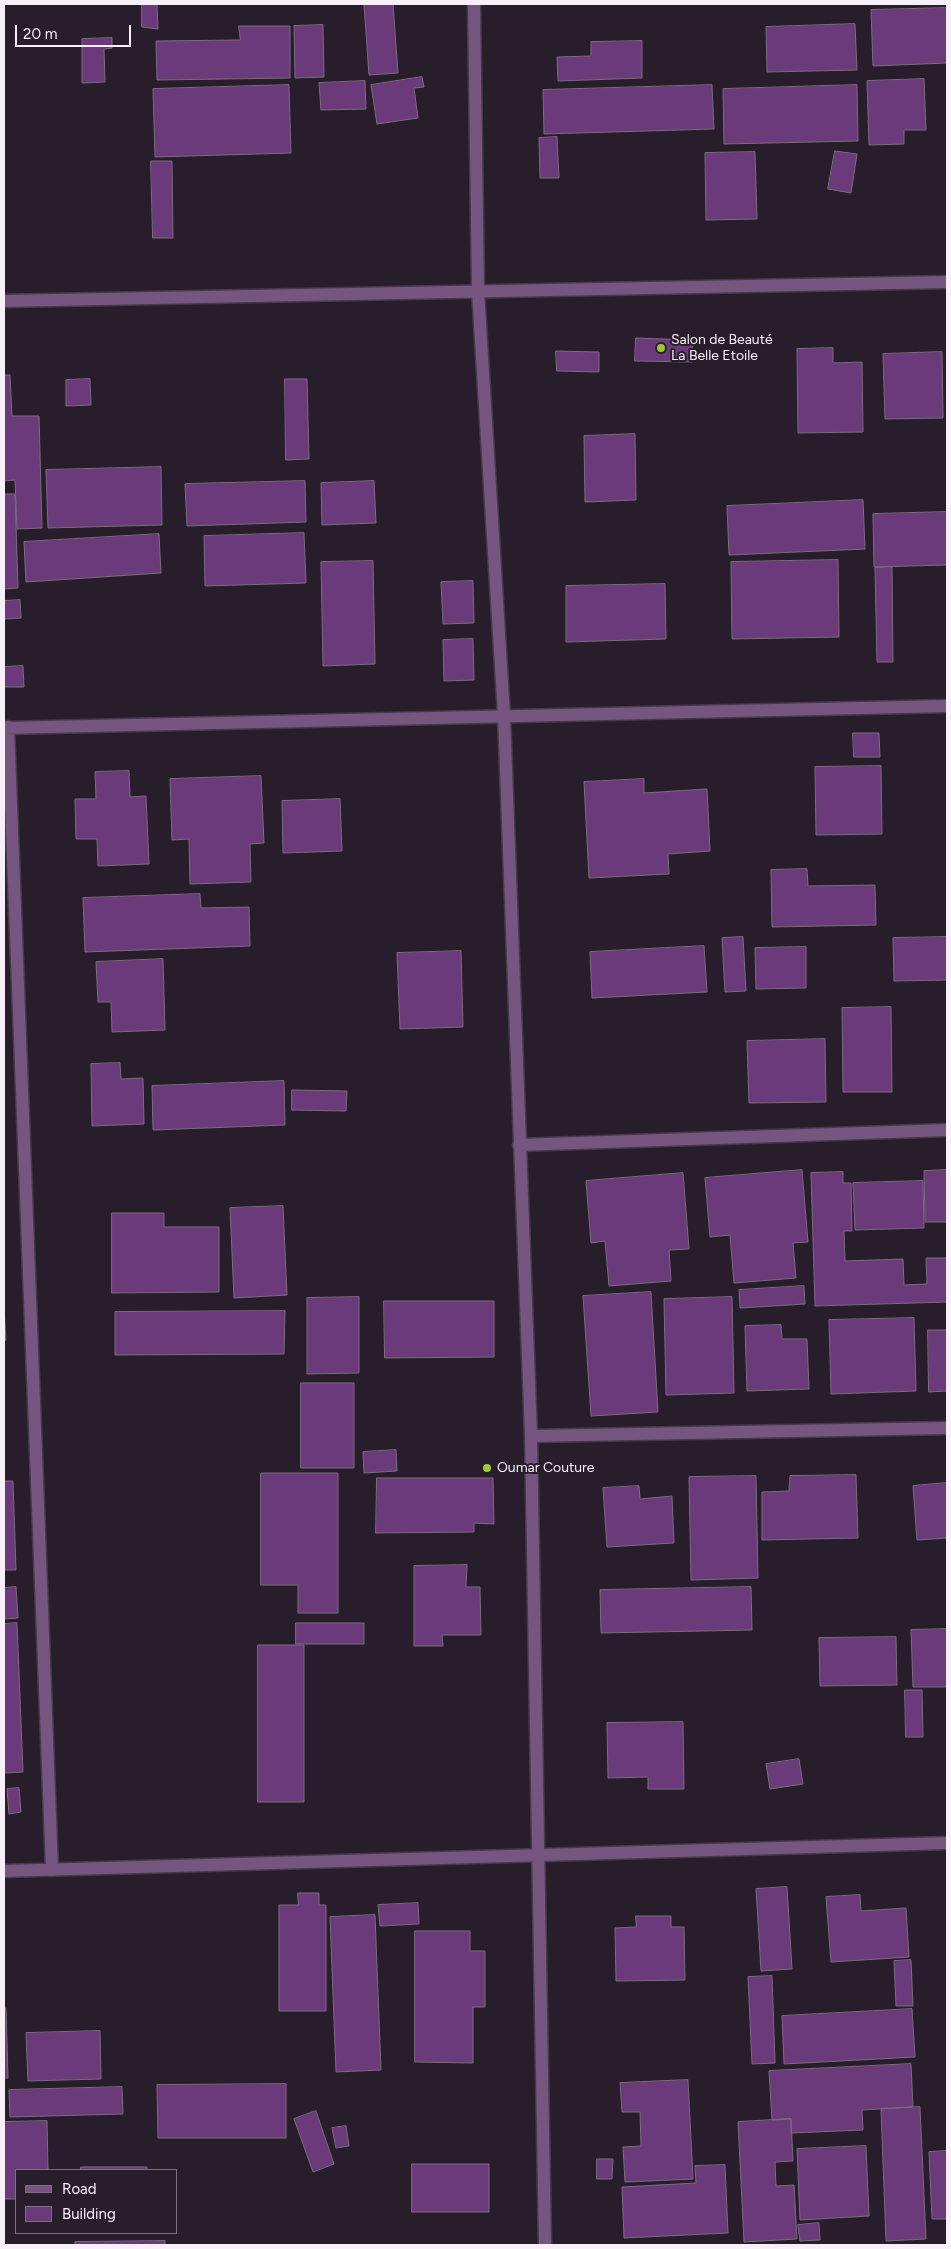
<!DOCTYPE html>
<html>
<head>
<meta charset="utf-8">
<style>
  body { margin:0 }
  #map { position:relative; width:951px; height:2249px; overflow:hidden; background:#281d2b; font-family:Figtree,sans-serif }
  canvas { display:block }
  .frame { position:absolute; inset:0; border:5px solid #f7f0f9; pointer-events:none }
  .legend { position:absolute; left:15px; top:2169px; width:162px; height:65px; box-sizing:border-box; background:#281d2b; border:1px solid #7b717d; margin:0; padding:6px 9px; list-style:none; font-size:15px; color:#f7f0f9 }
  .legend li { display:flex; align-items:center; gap:10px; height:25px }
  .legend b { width:25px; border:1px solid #7b717d }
  .scale { position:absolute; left:15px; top:25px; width:116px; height:22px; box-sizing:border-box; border:2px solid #f7f0f9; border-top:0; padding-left:6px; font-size:15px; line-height:18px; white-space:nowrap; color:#f7f0f9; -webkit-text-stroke:4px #281d2b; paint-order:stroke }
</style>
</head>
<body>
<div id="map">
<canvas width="951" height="2249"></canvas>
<div class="frame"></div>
<ul class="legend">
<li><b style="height:6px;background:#765581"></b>Road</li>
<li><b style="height:14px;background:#6b3a7b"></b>Building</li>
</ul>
<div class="scale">20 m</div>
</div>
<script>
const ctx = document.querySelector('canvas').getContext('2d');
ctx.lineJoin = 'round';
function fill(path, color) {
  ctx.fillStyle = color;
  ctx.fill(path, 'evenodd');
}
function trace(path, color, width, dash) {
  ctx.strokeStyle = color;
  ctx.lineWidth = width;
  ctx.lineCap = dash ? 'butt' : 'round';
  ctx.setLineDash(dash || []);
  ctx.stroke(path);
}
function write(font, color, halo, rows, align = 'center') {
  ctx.font = font + ' Figtree,sans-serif';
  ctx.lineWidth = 4;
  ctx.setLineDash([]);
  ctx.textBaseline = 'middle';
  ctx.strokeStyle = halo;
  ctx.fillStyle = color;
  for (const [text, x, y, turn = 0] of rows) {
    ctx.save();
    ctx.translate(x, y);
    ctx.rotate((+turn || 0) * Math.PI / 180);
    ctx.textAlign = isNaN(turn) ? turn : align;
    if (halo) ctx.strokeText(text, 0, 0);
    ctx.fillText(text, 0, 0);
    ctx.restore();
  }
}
const building = new Path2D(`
  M142,4H157L158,29L142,27Z
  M393,4L398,73L369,75L364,5Z
  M947,8V63L873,66L871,10Z
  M855,24L857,70L767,72L766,27Z
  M323,25L324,77L295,78L294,26Z
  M239,26H290V78L157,80L156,41L240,40Z
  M112,38V48L104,49L105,82L82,83V39Z
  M642,41V78L558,81L557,57L591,56V42Z
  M422,77L424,87L414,88L418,118L377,124L371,85Z
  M924,79L926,130H904V144L869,145L867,81Z
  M365,81L366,109L321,110L319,83Z
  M289,85L291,153L155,157L153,89Z
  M712,85L714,129L544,134L543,90Z
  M857,85L858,141L724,144L723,89Z
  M557,137L559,178H540L539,138Z
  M835,151L857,154L851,193L828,189Z
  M755,152L757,219L706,220L705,153Z
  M151,161H172L173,238H153Z
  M636,338L693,340L692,362L635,361Z
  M833,348V363L862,362L863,432L798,433L797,349Z
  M556,351L599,352V372L557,371Z
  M942,352L943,418L885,419L883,354Z
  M4,375H10L12,416H39L42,528L17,529L15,480L4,481Z
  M90,379L91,405L66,406V380Z
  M285,379H307L309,459L286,460Z
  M635,434L636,500L585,502L584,436Z
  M161,467L162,525L48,528L46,470Z
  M305,481L306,522L187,526L185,484Z
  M374,481L376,523L322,525L321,483Z
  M4,494H15L18,588L4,589Z
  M863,500L865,549L729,555L727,506Z
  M947,512V565L874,567L873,514Z
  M304,533L306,583L205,586L204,536Z
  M159,534L161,573L26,582L24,542Z
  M838,560L839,637L732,639L731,562Z
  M373,561L375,664L323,666L321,562Z
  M892,567L893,662H877L875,568Z
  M473,581L474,623L443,624L441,582Z
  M665,584L666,639L566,642V586Z
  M20,600L21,618L4,619V601Z
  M473,639L474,680L444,681L443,640Z
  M23,666L24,687H4V667Z
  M853,733H879L880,757H854Z
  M881,766L882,834L816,835L815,767Z
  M129,771L130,797L146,796L149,864L98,866L97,839H76L75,799H96L95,772Z
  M261,776L264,843L250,844L251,882L190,884L189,839L172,840L170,779Z
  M644,779V793L707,789L710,851L668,854L669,874L589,878L584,782Z
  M340,799L342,851L283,853L282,801Z
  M807,869L808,886L875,885L876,925L772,927L771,870Z
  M200,894L201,908L249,907L250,946L85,952L83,898Z
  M743,937L746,991L725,992L722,938Z
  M947,937V980L894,981L893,938Z
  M704,946L707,992L592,998L590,952Z
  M806,947V988L756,989L755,948Z
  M461,951L463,1027L400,1029L397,953Z
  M163,959L165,1030L112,1032L111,1002H98L96,962Z
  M891,1007L892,1092H843L842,1008Z
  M825,1039L826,1102L749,1103L747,1041Z
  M120,1063L121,1079L143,1078L144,1124L92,1126L91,1064Z
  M284,1081L285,1125L153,1130L152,1086Z
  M292,1090L347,1091L346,1111L292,1110Z
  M802,1170L808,1242L793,1243L796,1278L734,1283L730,1235L710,1237L705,1178Z
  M947,1170V1222H925L924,1171Z
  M843,1172V1183H851L852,1231H844L845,1261L903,1259L904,1285L927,1284L926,1258H947V1302L815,1306L811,1173Z
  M683,1173L689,1249L669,1250L671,1281L609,1286L605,1241L591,1243L586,1181Z
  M923,1181L924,1228L855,1230L853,1183Z
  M283,1206L287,1295L234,1298L230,1208Z
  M112,1213H164V1227H219V1292L112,1293Z
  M804,1286L805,1304L740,1308L739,1290Z
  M651,1292L658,1412L591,1416L583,1296Z
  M359,1297V1373L307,1374V1298Z
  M732,1297L734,1393L666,1395L664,1299Z
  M384,1301H494V1357L385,1358Z
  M4,1309L6,1340L4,1341Z
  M285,1311L284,1354L115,1355V1312Z
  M914,1318L916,1391L831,1394L829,1320Z
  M781,1325L782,1339H807L809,1389L747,1391L745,1326Z
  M928,1330H947V1391L929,1392Z
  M301,1383H354V1468H301Z
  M396,1450L397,1471L364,1473L363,1452Z
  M261,1473H338V1613H298V1585H261Z
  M856,1475L858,1538L762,1540V1492L789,1491L790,1476Z
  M756,1476L758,1578L691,1580L689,1477Z
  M377,1478H493L494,1524L474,1523V1532L376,1533Z
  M4,1481H13L16,1570H4Z
  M947,1483V1538L917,1540L913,1486Z
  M639,1486L640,1499L672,1496L674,1543L607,1547L603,1488Z
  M467,1565L466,1587H480L481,1635H442L443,1646H414V1566Z
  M16,1587L18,1618L4,1619V1588Z
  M751,1587L752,1630L601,1633L600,1590Z
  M17,1623L23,1772L4,1773V1624Z
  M296,1623H364V1644H296Z
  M947,1629V1687H913L911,1630Z
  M896,1637L897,1685L820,1686L819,1638Z
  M258,1645H304V1802H258Z
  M905,1690H922L923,1737H906Z
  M683,1722L684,1789H648V1777L608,1778L607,1723Z
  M799,1759L803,1784L770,1789L766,1764Z
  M19,1788L21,1812L9,1814L7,1789Z
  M787,1887L792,1969L761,1971L756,1889Z
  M298,1893H319V1905H326V2011H279V1905H298Z
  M860,1895L861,1911L906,1908L909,1957L831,1962L826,1897Z
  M418,1903L419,1924L380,1926L378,1905Z
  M375,1915L381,2070L336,2072L330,1917Z
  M636,1916H671V1927H684L685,1980L616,1981L615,1928L636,1927Z
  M415,1931H470V1951H485V2007H473V2063L415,2062Z
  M911,1960L913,2006H896L894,1961Z
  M772,1976L775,2063L752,2064L748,1977Z
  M4,2008H6L8,2078H4Z
  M912,2009L915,2057L784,2064L782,2016Z
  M100,2031L101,2079L28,2081L26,2033Z
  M911,2064L913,2107L862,2110L863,2130L791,2133V2119L772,2120L769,2071Z
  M688,2080L693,2179L625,2182L623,2147L641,2146L640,2112H622L620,2083Z
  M286,2084V2138H158L157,2085Z
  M122,2087L123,2114L10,2117L9,2090Z
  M920,2107L926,2239L886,2241L881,2109Z
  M316,2111L334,2164L313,2172L294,2119Z
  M791,2119L793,2161L775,2162L776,2186L794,2185L797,2239L744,2242L738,2122Z
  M47,2121L48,2170H16V2199H4V2122Z
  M346,2126L349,2146L336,2148L332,2128Z
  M866,2146L869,2216L800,2220L797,2149Z
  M947,2151V2219H932L929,2152Z
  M597,2159H613L612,2179H597Z
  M412,2164H489V2212H412Z
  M725,2165L728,2233L624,2238L622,2187L696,2183L695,2166Z
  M81,2167H147V2170H81Z
  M819,2223L820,2240L800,2241L798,2225Z
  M165,2241V2245H75V2242Z`);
fill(building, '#6b3a7b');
trace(building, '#7a6d7e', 1);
const minor = new Path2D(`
  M474,4L478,291L504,716L531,1436L545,2245
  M4,301L947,282
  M8,727L52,1870
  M4,728L947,706
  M519,1145L947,1130
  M531,1436L947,1428
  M4,1871L947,1843`);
trace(minor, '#453b48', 15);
trace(minor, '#765581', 12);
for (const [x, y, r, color] of [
  [661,348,5,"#9acb35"],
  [487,1468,5,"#9acb35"]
]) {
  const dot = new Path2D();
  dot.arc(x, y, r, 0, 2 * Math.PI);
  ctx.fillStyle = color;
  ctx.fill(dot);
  trace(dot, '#281d2b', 2);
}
write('14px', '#f7f0f9', '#281d2b', [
  ["Salon de Beauté",671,340],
  ["La Belle Etoile",671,356],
  ["Oumar Couture",497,1468]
], 'left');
</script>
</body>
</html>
